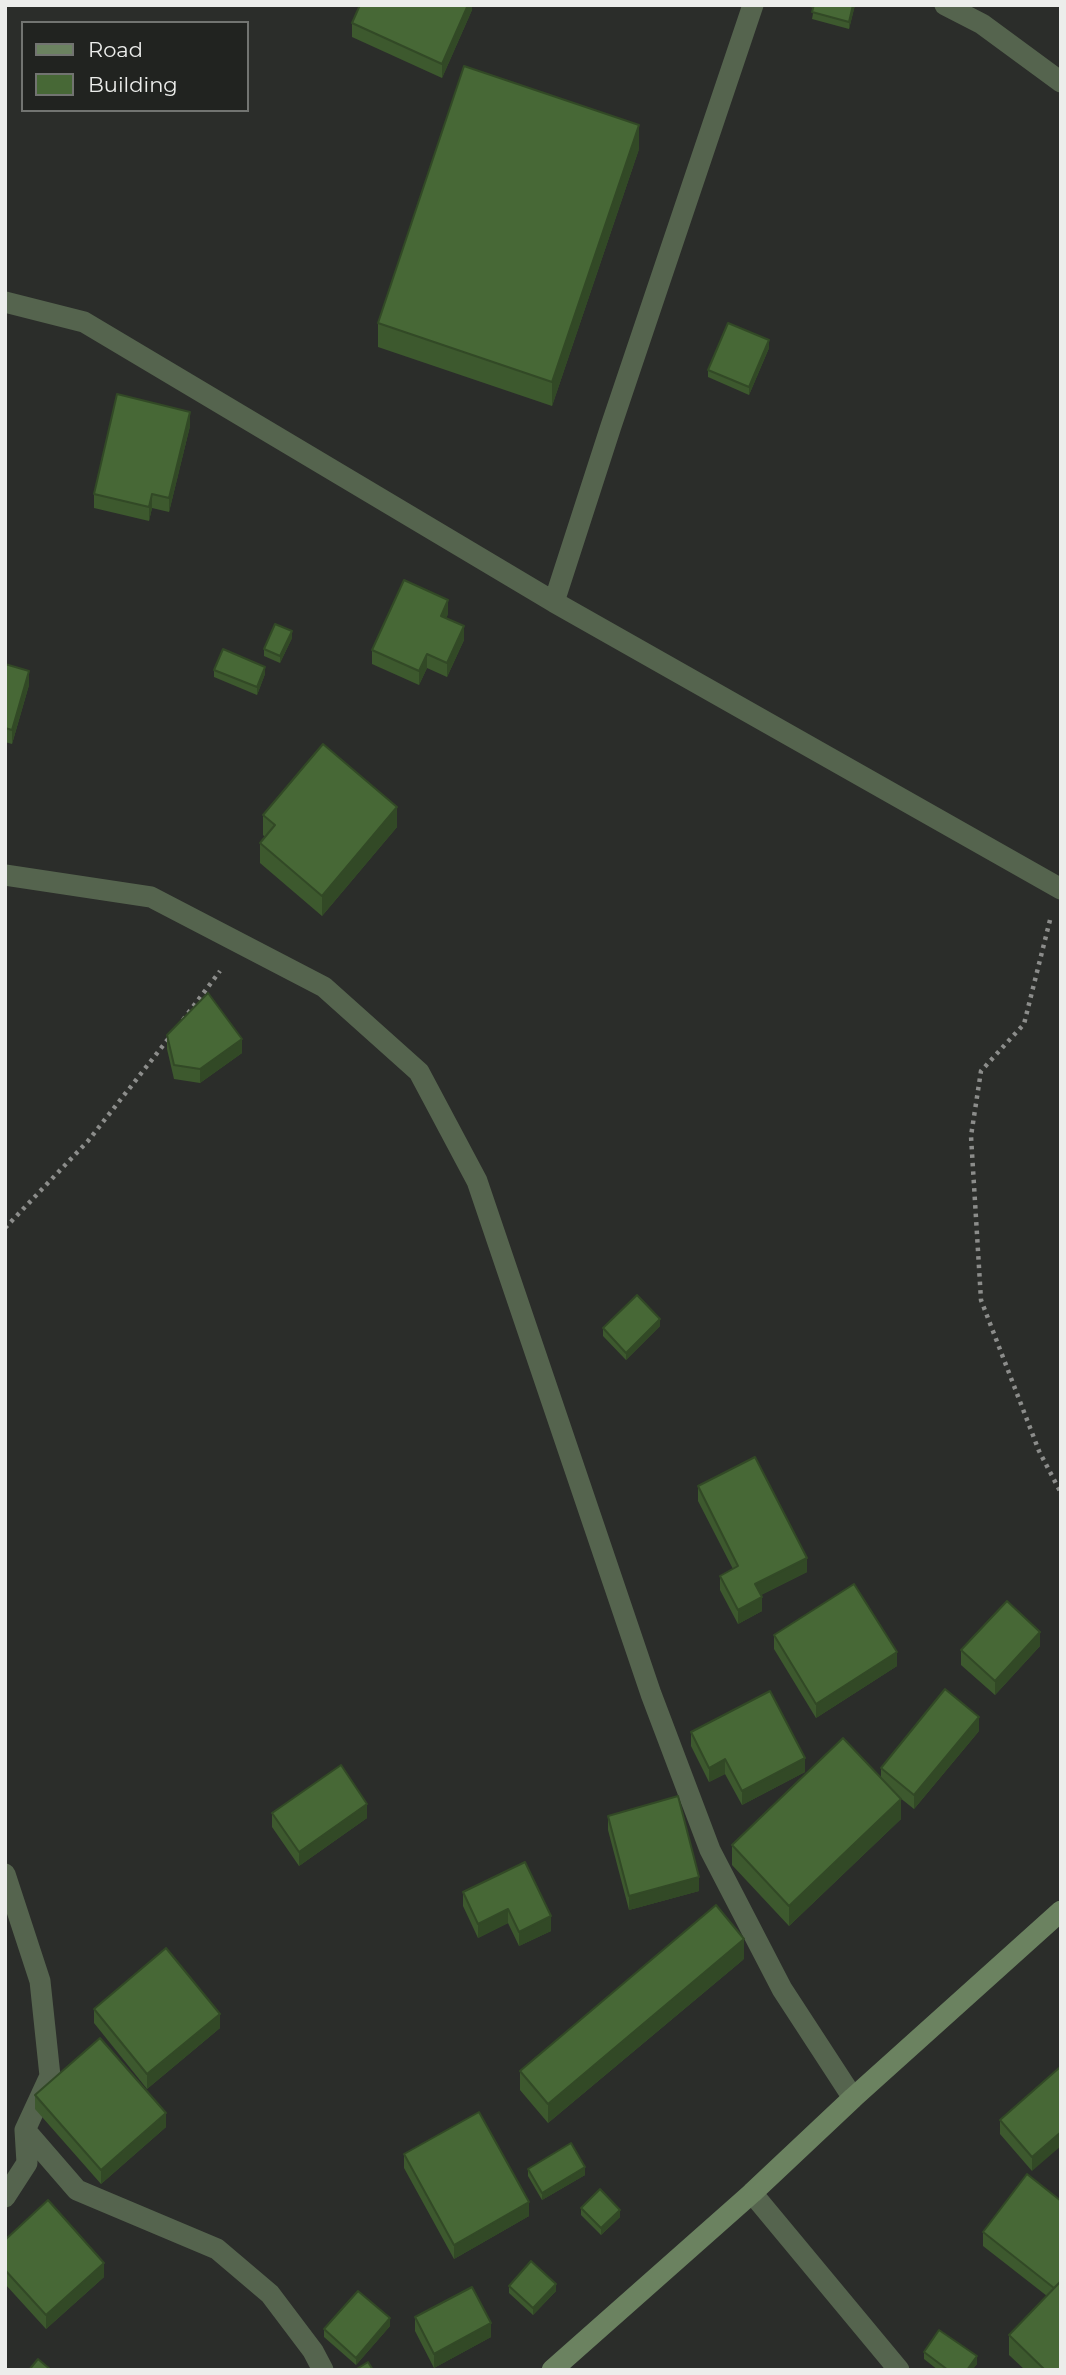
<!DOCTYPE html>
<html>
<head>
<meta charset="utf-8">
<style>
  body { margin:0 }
  #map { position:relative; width:1066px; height:2375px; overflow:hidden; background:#2b2d2a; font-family:Montserrat,sans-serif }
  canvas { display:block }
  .frame { position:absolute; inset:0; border:7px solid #ecedeb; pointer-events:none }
  .legend { position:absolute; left:21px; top:21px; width:228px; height:91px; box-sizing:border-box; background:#212320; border:2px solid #727471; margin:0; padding:9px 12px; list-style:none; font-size:21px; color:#ecedeb }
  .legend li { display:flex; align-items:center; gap:14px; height:35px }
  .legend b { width:35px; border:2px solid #727471 }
</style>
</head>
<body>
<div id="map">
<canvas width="1066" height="2375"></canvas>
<div class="frame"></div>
<ul class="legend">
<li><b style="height:9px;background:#6b8260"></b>Road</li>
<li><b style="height:19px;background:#476836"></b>Building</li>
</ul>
</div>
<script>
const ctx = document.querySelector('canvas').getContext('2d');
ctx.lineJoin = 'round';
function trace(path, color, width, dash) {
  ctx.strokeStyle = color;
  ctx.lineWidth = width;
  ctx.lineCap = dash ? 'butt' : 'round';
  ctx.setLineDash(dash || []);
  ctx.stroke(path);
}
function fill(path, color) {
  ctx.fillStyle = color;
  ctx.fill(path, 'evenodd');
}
trace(new Path2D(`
  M1050,920L1024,1024L981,1071L971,1136L981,1300L1039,1451L1061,1493
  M183,1020L220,971
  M5,1228L88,1141L169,1038`), '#8c8d8b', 4.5, [3.5, 5]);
trace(new Path2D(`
  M945,5L982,24L1061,82`), '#55644e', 21);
trace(new Path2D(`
  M5,302L84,322L554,602L1061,889
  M554,602L611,426L753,5
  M5,875L151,897L324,987L419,1072L477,1181L651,1694L710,1850L782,1989L853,2098
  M5,1874L40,1981L50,2076L25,2130L27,2163L5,2197
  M25,2130L77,2190L217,2249L270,2294L313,2351L323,2370
  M752,2193L899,2370`), '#55644e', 21);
trace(new Path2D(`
  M552,2370L752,2193L853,2098L1061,1911`), '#6b8260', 21);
fill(new Path2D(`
  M472,5V10L442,78L352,37V23Z
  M802,5H855L849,29L812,19L814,8Z
  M639,149L552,406L378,347V323Z
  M769,348L749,395L708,377V370Z
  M190,426L169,512L152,508L149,521L94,508V494Z
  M448,614L446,618L464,640L447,677L427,668L419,685L372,664V650Z
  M292,638L280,663L264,656V649Z
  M5,664L29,685L12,744L5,742Z
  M214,670L265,674L257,695L214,677Z
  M263,815L397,827L322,916L260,863V843L265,837L263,835Z
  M167,1035L242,1053L200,1083L174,1079L167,1049Z
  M660,1326L626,1360L603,1336V1328Z
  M698,1486L807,1572L761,1595L762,1611L738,1624L720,1590V1576L733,1569L698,1501Z
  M774,1635L897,1666L816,1718L774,1649Z
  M1040,1646L995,1695L961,1665V1650Z
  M979,1731L914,1809L899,1797L901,1819L789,1926L732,1865V1845L881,1778V1768Z
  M691,1732L805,1772L742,1805L725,1774L709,1782L691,1746Z
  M272,1813L367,1818L299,1866L272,1827Z
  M608,1816L699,1891L629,1910L608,1830Z
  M525,1862L551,1931L519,1946L508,1923L478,1938L463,1906V1892Z
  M744,1959L548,2123L520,2090V2071Z
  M94,2009L220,2028L147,2089L94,2023Z
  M1059,2068L1032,2171L1000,2134V2120Z
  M35,2095L166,2127L101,2184L35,2109Z
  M404,2154L529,2216L454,2259L404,2168Z
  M528,2169L585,2175L542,2200L528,2176Z
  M1061,2201V2370H1025L1009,2355V2335L1047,2296L983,2246V2232Z
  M581,2208L620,2217L601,2235L581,2215Z
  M5,2240L104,2277L46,2329L5,2284Z
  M509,2286L556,2291L533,2315L509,2293Z
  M415,2317L491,2337L434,2368L415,2331Z
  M390,2326L356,2365L324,2337V2329Z
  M924,2352L977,2364L972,2370H938L924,2359Z`), '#3d592e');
fill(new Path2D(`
  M468,5H472V10L442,78V64Z
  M853,5H855L849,29V22Z
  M639,125V149L552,406V382Z
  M769,340V348L749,395V387Z
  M190,412V426L169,512V498Z
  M152,494V508L149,521V507Z
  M448,600V614L441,630V616Z
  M464,626V640L447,677V663Z
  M292,631V638L280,663V656Z
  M427,654V668L419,685V671Z
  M265,667V674L257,695V687Z
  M29,671V685L12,744V730Z
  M397,807V827L322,916V896Z
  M242,1039V1053L200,1083V1069Z
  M660,1319V1326L626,1360V1353Z
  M807,1558V1572L755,1598V1584Z
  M762,1597V1611L738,1624V1610Z
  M1040,1632V1646L995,1695V1681Z
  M897,1652V1666L816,1718V1704Z
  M979,1717V1731L914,1809V1795Z
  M805,1758V1772L742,1805V1791Z
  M725,1759V1774L709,1782V1768Z
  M901,1799V1819L789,1926V1906Z
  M367,1804V1818L299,1866V1852Z
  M699,1877V1891L629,1910V1896Z
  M508,1909V1923L478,1938V1924Z
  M551,1916V1931L519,1946V1932Z
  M744,1939V1959L548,2123V2104Z
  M220,2014V2028L147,2089V2074Z
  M166,2113V2127L101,2184V2170Z
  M1061,2132V2146L1032,2171V2157Z
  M585,2167V2175L542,2200V2193Z
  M529,2202V2216L454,2259V2245Z
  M620,2210V2217L601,2235V2228Z
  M104,2263V2277L46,2329V2315Z
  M556,2284V2291L533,2315V2308Z
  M390,2318V2326L356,2365V2358Z
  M491,2323V2337L434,2368V2354Z
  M977,2356V2364L972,2370H967Z`), '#324926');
const building = new Path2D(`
  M360,5H468L442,64L352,23Z
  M814,5H853L849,22L812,12Z
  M464,66L639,125L552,382L378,323Z
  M728,323L769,340L749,387L708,370Z
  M117,394L190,412L169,498L152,494L149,507L94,494Z
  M404,580L448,600L441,616L464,626L447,663L427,654L419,671L372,650Z
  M275,624L292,631L280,656L264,649Z
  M223,649L265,667L257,687L214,670Z
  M5,664L29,671L12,730L5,728Z
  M323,744L397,807L322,896L260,843L275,825L263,815Z
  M208,993L242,1039L200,1069L174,1065L167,1035Z
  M637,1295L660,1319L626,1353L603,1328Z
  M755,1457L807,1558L755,1584L762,1597L738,1610L720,1576L738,1566L698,1486Z
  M854,1584L897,1652L816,1704L774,1635Z
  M1007,1601L1040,1632L995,1681L961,1650Z
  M945,1689L979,1717L914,1795L881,1768Z
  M770,1691L805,1758L742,1791L725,1759L709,1768L691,1732Z
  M843,1738L901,1799L789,1906L732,1845Z
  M341,1765L367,1804L299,1852L272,1813Z
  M678,1796L699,1877L629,1896L608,1816Z
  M525,1862L551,1916L519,1932L508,1909L478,1924L463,1892Z
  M716,1905L744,1939L548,2104L520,2071Z
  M166,1948L220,2014L147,2074L94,2009Z
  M100,2038L166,2113L101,2170L35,2095Z
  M1059,2068L1061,2071V2132L1032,2157L1000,2120Z
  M479,2112L529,2202L454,2245L404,2154Z
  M571,2143L585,2167L542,2193L528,2169Z
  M1027,2174L1061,2201V2281L1054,2288L983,2232Z
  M600,2189L620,2210L601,2228L581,2208Z
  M48,2200L104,2263L46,2315L5,2270V2240Z
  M531,2261L556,2284L533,2308L509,2286Z
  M1061,2281V2370H1045L1009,2335Z
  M472,2287L491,2323L434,2354L415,2317Z
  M358,2291L390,2318L356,2358L324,2329Z
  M939,2330L977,2356L967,2370H948L924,2352Z
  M38,2359L51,2370H29Z
  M368,2362L373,2370H355Z`);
fill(building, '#476836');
trace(building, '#324926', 2);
</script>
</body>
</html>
